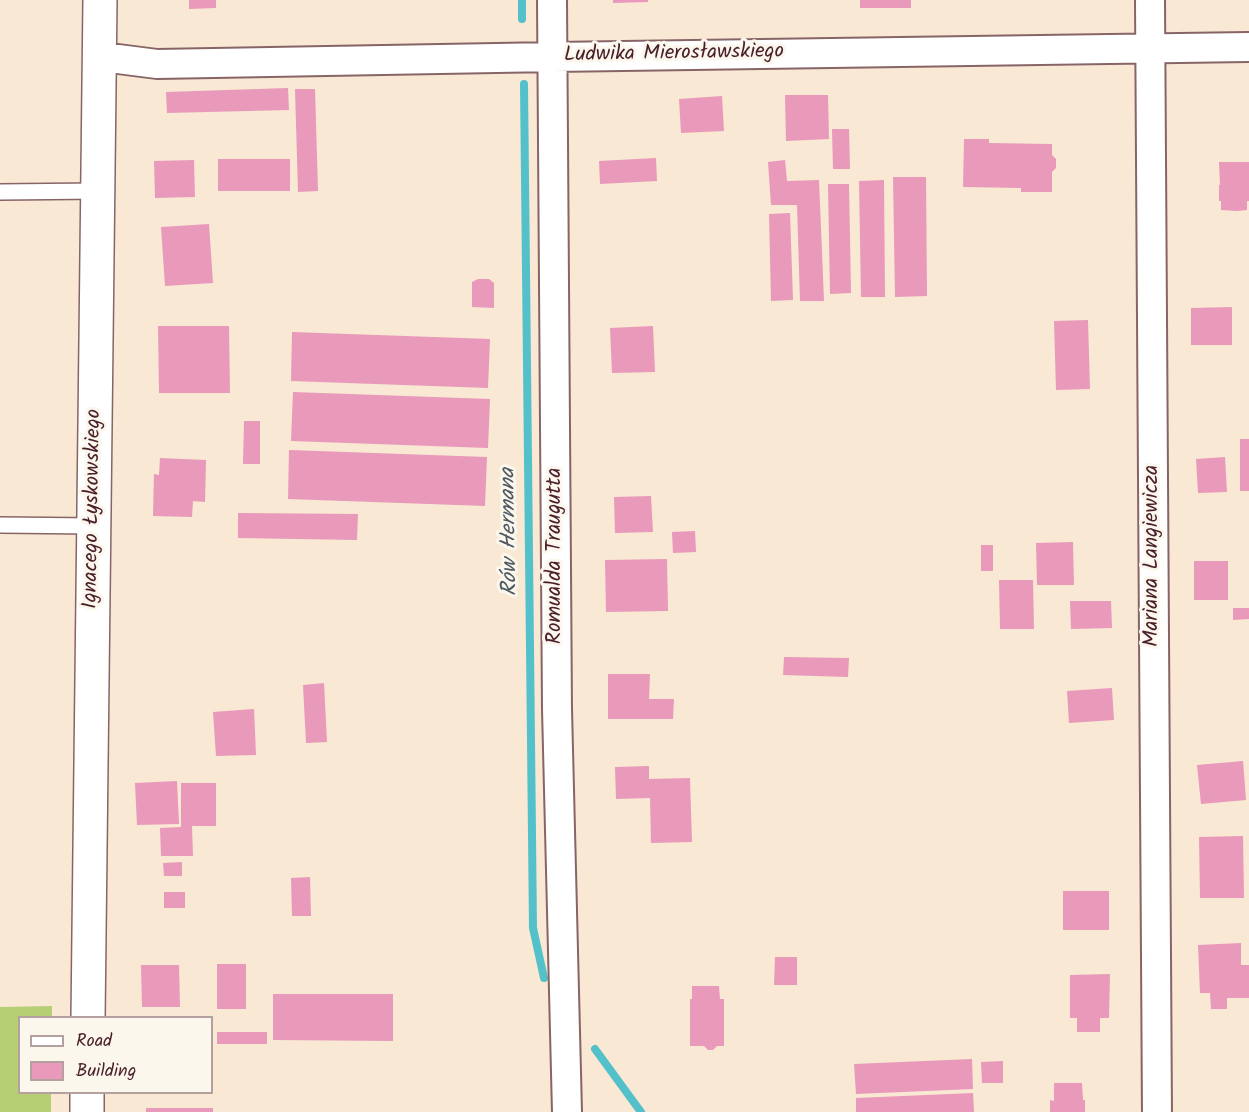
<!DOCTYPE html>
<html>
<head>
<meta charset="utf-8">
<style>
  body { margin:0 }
  #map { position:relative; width:1249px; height:1112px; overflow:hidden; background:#f8e8d4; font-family:Kalam,sans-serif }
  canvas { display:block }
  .legend { position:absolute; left:18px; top:1016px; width:195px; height:78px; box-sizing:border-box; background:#fbf7ec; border:2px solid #b4a19f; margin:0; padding:8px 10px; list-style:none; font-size:18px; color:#4a1f2b }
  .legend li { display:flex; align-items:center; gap:12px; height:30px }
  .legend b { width:30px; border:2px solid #b4a19f }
</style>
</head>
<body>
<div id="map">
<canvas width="1249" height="1112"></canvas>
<ul class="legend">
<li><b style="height:8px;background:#fff"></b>Road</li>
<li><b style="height:16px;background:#e999ba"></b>Building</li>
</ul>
</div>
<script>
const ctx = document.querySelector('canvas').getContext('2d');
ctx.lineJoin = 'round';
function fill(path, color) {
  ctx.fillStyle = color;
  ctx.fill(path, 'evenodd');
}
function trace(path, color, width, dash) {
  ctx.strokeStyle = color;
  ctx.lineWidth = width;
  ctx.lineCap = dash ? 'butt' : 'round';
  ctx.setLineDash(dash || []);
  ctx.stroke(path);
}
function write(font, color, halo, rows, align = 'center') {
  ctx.font = font + ' Kalam,sans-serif';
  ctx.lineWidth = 6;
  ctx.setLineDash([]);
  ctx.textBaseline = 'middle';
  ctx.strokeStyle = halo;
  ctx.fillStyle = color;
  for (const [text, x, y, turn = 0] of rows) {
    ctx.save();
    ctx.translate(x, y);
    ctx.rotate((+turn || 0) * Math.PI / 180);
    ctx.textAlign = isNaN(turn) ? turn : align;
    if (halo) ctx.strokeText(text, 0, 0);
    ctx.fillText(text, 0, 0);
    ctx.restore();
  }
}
fill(new Path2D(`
  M52,1006V1017L20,1018V1092L51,1093V1112H0V1007Z`), '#b6cf74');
trace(new Path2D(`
  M522,19V0
  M524,84L533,928L544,978
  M595,1049L641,1112`), '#54c1ca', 8);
fill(new Path2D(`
  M189,0H216V8L189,9Z
  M613,0H648V2L613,3Z
  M860,0H911V8H860Z
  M288,88L289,110L167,113L166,92Z
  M295,89H315L318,191L298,192Z
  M785,95H828L829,139L786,141Z
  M722,96L724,131L681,133L679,99Z
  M832,129H849L850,169H833Z
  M964,139H989V143L1052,144V155L1056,159V168L1052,172V192H1021V188L963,187Z
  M656,158L657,181L600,184L599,161Z
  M218,159H290V191H218Z
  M194,160L195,197L155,198L154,161Z
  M785,160L787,181L819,180L824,301H800L797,205H771L768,162Z
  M1219,162H1249V201H1247V210L1237,211L1221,210V201H1219V185H1220Z
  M893,177H926L927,296L895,297Z
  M884,180L885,297H861L859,181Z
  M828,184H849L851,293L830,294Z
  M790,213L793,300L771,301L769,214Z
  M209,224L213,283L165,286L161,227Z
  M478,279H489L494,283V308L472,307V282Z
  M1232,307V345H1191V308Z
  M1088,320L1090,389L1056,390L1054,321Z
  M158,326H229L230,393H159Z
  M653,326L655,372L612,373L610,328Z
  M292,332L490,339L488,388L291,381Z
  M293,392L490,399L488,448L291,441Z
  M244,421H260V464H243Z
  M1240,439H1249V491H1240Z
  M289,450L487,457L485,506L288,499Z
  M1225,457L1227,492L1198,493L1196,459Z
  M160,458L206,460L205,502L193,501L192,517L153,516L154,474L159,475Z
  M651,496L653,532L615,533L614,497Z
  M238,513L358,514L357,540L238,538Z
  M695,531L696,552L673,553L672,532Z
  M1073,542L1074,585H1037L1036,543Z
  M981,545H993V571H981Z
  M667,559L668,611L606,612L605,560Z
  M1194,561H1228V600H1194Z
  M999,580H1033L1034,629H1000Z
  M1070,601H1111L1112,628L1071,629Z
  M1233,608H1249V619L1233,620Z
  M784,657L849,658L848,677L783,675Z
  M608,674H650L649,699H674L673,719H608Z
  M324,683L327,742L306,743L303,685Z
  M1112,688L1114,720L1069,723L1067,691Z
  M254,709L256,755L216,756L213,712Z
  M1243,761L1246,800L1201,804L1197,765Z
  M649,766V779L690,778L692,842L651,843L650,798L616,799L615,767Z
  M177,781L179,824L137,825L135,783Z
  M181,783H216V826H192L193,856H161L160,828L181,827Z
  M1243,836L1244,898H1200L1199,837Z
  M182,862V876H164L163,863Z
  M310,877L311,916H292L291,878Z
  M1063,891H1109V930H1063Z
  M164,892H185V908H164Z
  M1241,943V965H1249V998H1227V1009H1211L1210,993H1200L1198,945Z
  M775,957H797V985H774Z
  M217,964H246V1009H217Z
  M141,965H179L180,1007H142Z
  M1110,974L1109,1018H1100V1032H1077V1018H1070V975Z
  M692,986H719L720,999H724V1046H717L713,1050H708L704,1046H690V999H692Z
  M273,994H393V1041L273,1040Z
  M217,1032H267V1044H217Z
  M972,1059L973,1089L856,1094L854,1064Z
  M1003,1061V1083H982L981,1062Z
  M1054,1083H1082L1083,1100H1085V1112H1050V1100L1054,1101Z
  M973,1093L974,1112H856V1098Z
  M146,1108H213V1112H146Z`), '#e999ba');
const service = new Path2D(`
  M0,192L98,191
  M0,525L94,526`);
const minor = new Path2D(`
  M552,0L557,709L567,1112
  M1150,0L1157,1112
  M99,59H118L157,64L553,57L1249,47`);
const tertiary = new Path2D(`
  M88,1018L100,0
  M87,1112V1092`);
trace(service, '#876566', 18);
trace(minor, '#876566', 32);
trace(tertiary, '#876566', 36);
trace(service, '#fff', 15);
trace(minor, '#fff', 28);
trace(tertiary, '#fff', 33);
write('21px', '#4a1f2b', '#fbf7ec', [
  ["Ludwika Mierosławskiego",674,55,-1],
  ["Ignacego Łyskowskiego",94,509,-89],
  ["Romualda Traugutta",556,556,-90],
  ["Mariana Langiewicza",1153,556,-90]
]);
write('italic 22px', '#4e5863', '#fbf7ec', [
  ["Rów Hermana",511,532,-91]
]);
</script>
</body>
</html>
